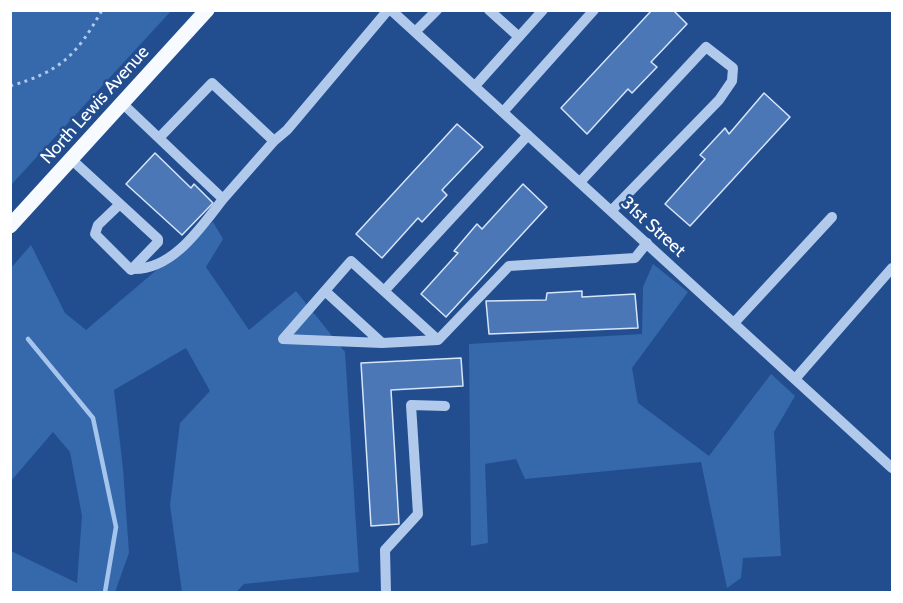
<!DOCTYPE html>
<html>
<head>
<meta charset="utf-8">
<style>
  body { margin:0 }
  #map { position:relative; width:903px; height:603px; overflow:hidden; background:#224e8f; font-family:Cabin,sans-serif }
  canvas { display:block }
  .frame { position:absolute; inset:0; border:12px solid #fff; pointer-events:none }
</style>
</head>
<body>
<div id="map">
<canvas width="903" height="603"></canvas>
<div class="frame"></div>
</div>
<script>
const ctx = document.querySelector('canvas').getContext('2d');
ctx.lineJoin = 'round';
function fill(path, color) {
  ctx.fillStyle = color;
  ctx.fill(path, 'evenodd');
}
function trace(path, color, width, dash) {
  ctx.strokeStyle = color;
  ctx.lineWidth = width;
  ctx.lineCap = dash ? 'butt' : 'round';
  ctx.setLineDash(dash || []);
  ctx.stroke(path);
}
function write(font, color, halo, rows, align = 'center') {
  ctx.font = font + ' Cabin,sans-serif';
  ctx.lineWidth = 4.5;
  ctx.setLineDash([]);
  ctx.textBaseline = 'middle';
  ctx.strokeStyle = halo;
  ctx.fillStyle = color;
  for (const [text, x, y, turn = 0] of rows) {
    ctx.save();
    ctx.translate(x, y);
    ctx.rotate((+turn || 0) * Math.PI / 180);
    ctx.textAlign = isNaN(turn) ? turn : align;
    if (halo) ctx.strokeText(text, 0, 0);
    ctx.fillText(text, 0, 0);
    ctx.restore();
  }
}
fill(new Path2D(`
  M11,10L171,11L11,185L10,11Z
  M213,222L223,239L206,267L249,330L296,291L345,352L359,572L244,584L236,592H182L170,505L180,423L210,391L186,348L114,390L123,469L129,553L115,592H11V551L77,583L82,516L70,452L53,432L11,481V268L31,245L65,313L86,330Z
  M653,264L688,292L632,368L638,403L709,456L771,374L795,396L774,432L781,556L743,558L741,578L727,588L701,462L525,479L516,459L485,464L488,543L471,546L469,344L642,334L643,287Z`), '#3668ac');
trace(new Path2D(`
  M28,339L93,418L116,527L105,592`), '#a5c5ed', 4.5);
const building = new Path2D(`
  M652,10H673L687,24L651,62L657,67L632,93L628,89L587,134L561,108Z
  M764,93L790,117L690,226L665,204L705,159L700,155L725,128L729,134Z
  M457,124L483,147L442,190L447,195L422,222L418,218L382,258L356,234Z
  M155,153L191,188L194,184L213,203L182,235L126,184Z
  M523,184L547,207L446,317L421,294L458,253L454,251L477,224L482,229Z
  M582,291V297L635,294L638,328L489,334L486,301L546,300L547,293Z
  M461,358L463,386L391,390L399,524L371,526L361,363Z`);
fill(building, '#4b77b6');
trace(building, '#d7e5f9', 1.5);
trace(new Path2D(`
  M10,86C60,72 77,55 102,10`), '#b1caec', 3, [3, 4.5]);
trace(new Path2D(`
  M391,10L892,468
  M489,10L519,37
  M415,32L437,10
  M475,86L543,10
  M122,103L223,199L274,141L212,83L159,138
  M503,112L594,10
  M528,135L384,291L351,261L283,339L382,343L438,340L509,266L635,258L647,243
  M274,141L287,130L388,10
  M71,159L158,239V242L131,270L95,234L98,225L120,204
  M580,182L706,47L733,68L732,81L719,100L611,211
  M133,269C173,270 201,227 223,199
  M325,291L382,343
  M384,291L438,340
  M734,323L832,217
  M795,379L892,268
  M386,592L385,550L418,514L411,405L445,406`), '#b1caec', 10);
trace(new Path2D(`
  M10,226L207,10`), '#f7faff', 15);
write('18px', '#fff', '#224e8f', [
  ["North Lewis Avenue",95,105,-48],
  ["31st Street",653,227,42]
]);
</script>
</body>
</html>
